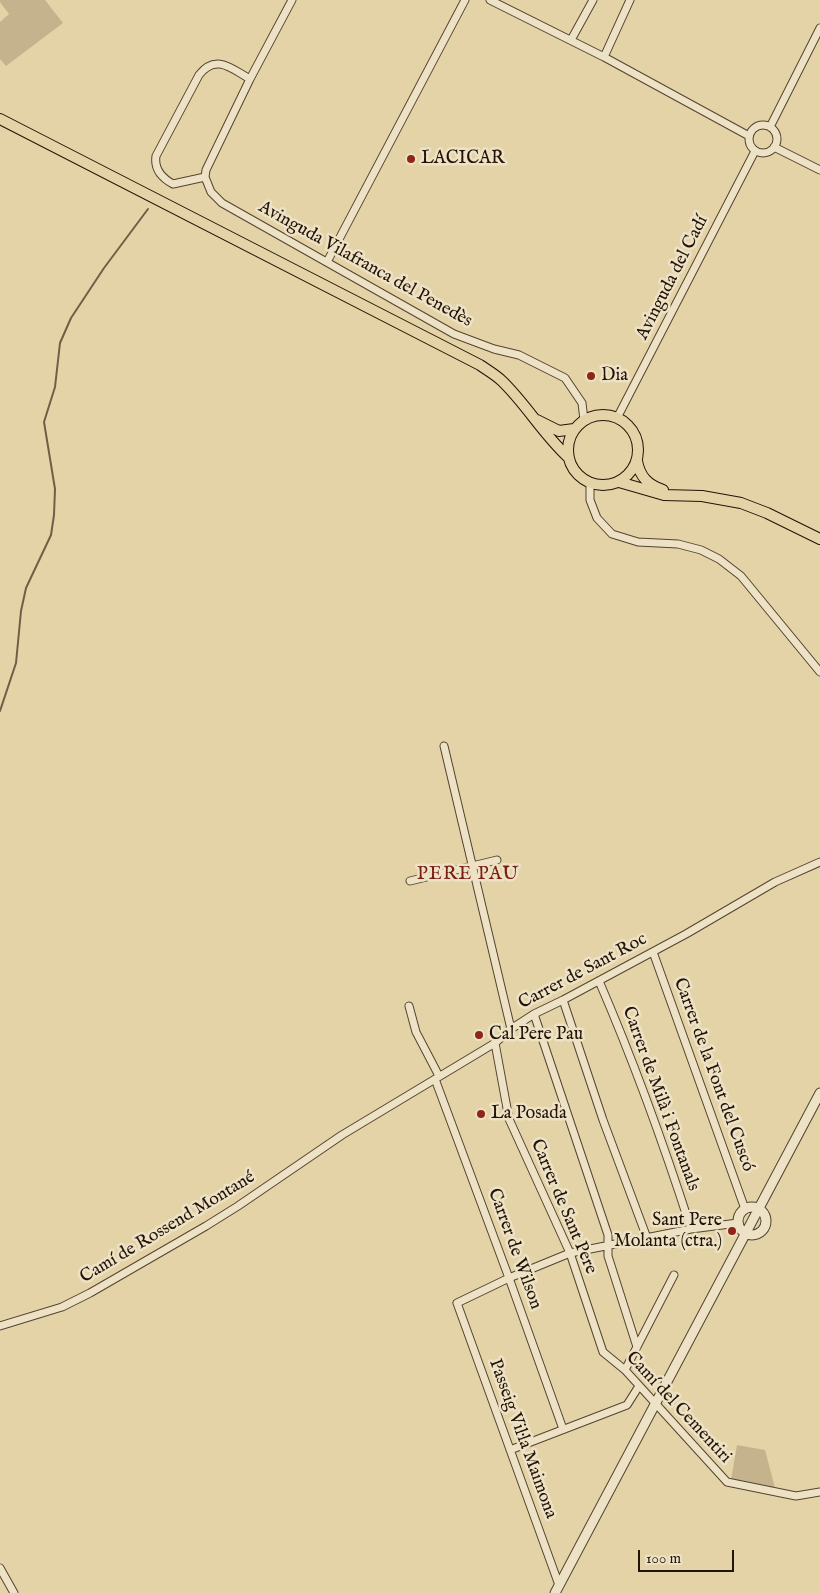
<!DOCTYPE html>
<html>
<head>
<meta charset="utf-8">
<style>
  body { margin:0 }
  #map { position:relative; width:820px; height:1593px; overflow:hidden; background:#e5d3a8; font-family:"IM FELL English",serif }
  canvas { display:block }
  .scale { position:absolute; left:638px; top:1550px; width:96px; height:22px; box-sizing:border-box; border:2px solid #211406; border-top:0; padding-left:6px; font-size:15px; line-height:18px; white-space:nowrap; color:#211406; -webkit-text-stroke:4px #eee2c6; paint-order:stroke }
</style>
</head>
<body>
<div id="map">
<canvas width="820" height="1593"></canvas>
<div class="scale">100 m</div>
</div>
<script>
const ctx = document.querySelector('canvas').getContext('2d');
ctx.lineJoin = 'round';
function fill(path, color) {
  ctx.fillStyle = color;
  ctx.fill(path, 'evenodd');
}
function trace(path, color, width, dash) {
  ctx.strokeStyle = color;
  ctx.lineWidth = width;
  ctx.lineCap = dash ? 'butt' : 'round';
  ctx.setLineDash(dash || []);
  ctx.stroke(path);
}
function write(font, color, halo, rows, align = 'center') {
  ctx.font = font + ' "IM FELL English",serif';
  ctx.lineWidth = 5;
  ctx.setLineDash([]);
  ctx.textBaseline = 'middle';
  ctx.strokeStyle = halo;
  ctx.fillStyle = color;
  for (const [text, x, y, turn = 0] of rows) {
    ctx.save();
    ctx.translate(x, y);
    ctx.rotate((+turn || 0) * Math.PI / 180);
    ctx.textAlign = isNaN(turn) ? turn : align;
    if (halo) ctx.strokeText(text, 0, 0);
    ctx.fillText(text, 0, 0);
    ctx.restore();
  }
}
fill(new Path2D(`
  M0,0H45L63,23L6,66L0,59V22L9,14L0,2Z
  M737,1445L765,1450L775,1488L731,1480Z`), '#c4b38c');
trace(new Path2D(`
  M0,711L16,663L21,611L26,588L51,535L54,515L55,489L44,422L55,387L60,343L71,318L104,268L148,209`), '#6e6046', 2);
const minor = new Path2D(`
  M490,0L604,57L749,136
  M571,40L593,0
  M604,57L630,0
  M749 139a14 14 0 1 1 28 0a14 14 0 1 1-28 0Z
  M770,127L820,28
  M774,147L820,170
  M205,177L211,192L222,203L454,334L494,349L519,355L565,378L582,403L584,420
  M205,177L173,184C162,178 154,169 156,156L199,75C216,53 232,69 250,79
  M205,177L206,170L250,79L292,0
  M327,262L465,0
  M617,418L755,151
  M590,484V500L597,518L612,534L638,542L678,544L701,550L719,559L741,576L820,672
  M444,746L511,1029
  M410,881L497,860
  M653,952L745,1209
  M599,981C634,1062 664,1145 691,1229
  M563,1000L603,1120L647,1238
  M409,1006L416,1032L439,1076
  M534,1014L608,1235V1256L637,1347
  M495,1043L509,1119L570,1253L603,1352L625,1370L727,1482L796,1496L820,1492
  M435,1079L509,1278L563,1429
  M0,1326L62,1307L90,1293L206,1226L238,1206L342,1135L495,1043L511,1029L534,1014L563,1000L686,934L775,882L820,862
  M625,1370L674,1275
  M510,1450L627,1405L639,1386
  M0,1568L14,1593
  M559,1585L457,1303L509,1278L570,1253L691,1229L738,1223`);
const tertiary = new Path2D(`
  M738 1221a14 14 0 1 1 28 0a14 14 0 1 1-28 0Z
  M555,1593L820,1093`);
const primary = new Path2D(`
  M0,119L480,365C487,370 496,375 502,381C526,404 543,434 568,457
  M568 450a35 35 0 1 1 70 0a35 35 0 1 1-70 0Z
  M537,420L559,431L574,429
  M637,461C640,477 648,485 663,490
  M619,482L664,495L702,496L741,503L767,513L820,539`);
trace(minor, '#52442e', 9);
trace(tertiary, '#52442e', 11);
trace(primary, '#211406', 12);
trace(minor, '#eee2c6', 7);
trace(tertiary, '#eee2c6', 9);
trace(primary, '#e5d3a8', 10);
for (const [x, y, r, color] of [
  [411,159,5,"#8f2418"],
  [591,376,5,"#8f2418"],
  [479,1035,5,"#8f2418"],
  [481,1114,5,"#8f2418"],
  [732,1231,5,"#8f2418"]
]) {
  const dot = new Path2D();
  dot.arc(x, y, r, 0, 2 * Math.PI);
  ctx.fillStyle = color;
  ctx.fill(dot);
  trace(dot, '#eee2c6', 2);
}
write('18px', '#211406', '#eee2c6', [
  ["LACICAR",421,159],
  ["Dia",601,376],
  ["Cal Pere Pau",489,1035],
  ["La Posada",491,1114],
  ["Sant Pere",722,1221,"right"],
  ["Molanta (ctra.)",722,1242,"right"]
], 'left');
write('18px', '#211406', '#eee2c6', [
  ["Avinguda Vilafranca del Penedès",365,265,29],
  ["Avinguda del Cadí",673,278,-63],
  ["Carrer de Sant Roc",583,972,-28],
  ["Carrer de la Font del Cuscó",713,1075,70],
  ["Carrer de Milà i Fontanals",660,1099,70],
  ["Carrer de Sant Pere",563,1207,67],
  ["Camí de Rossend Montané",168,1228,-31],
  ["Carrer de Wilson",514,1249,70],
  ["Camí del Cementiri",678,1408,47],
  ["Passeig Vil·la Maimona",522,1439,70]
]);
ctx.letterSpacing = '1px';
write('19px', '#7a1f14', '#eee2c6', [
  ["PERE PAU",468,875]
]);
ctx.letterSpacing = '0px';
</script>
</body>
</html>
